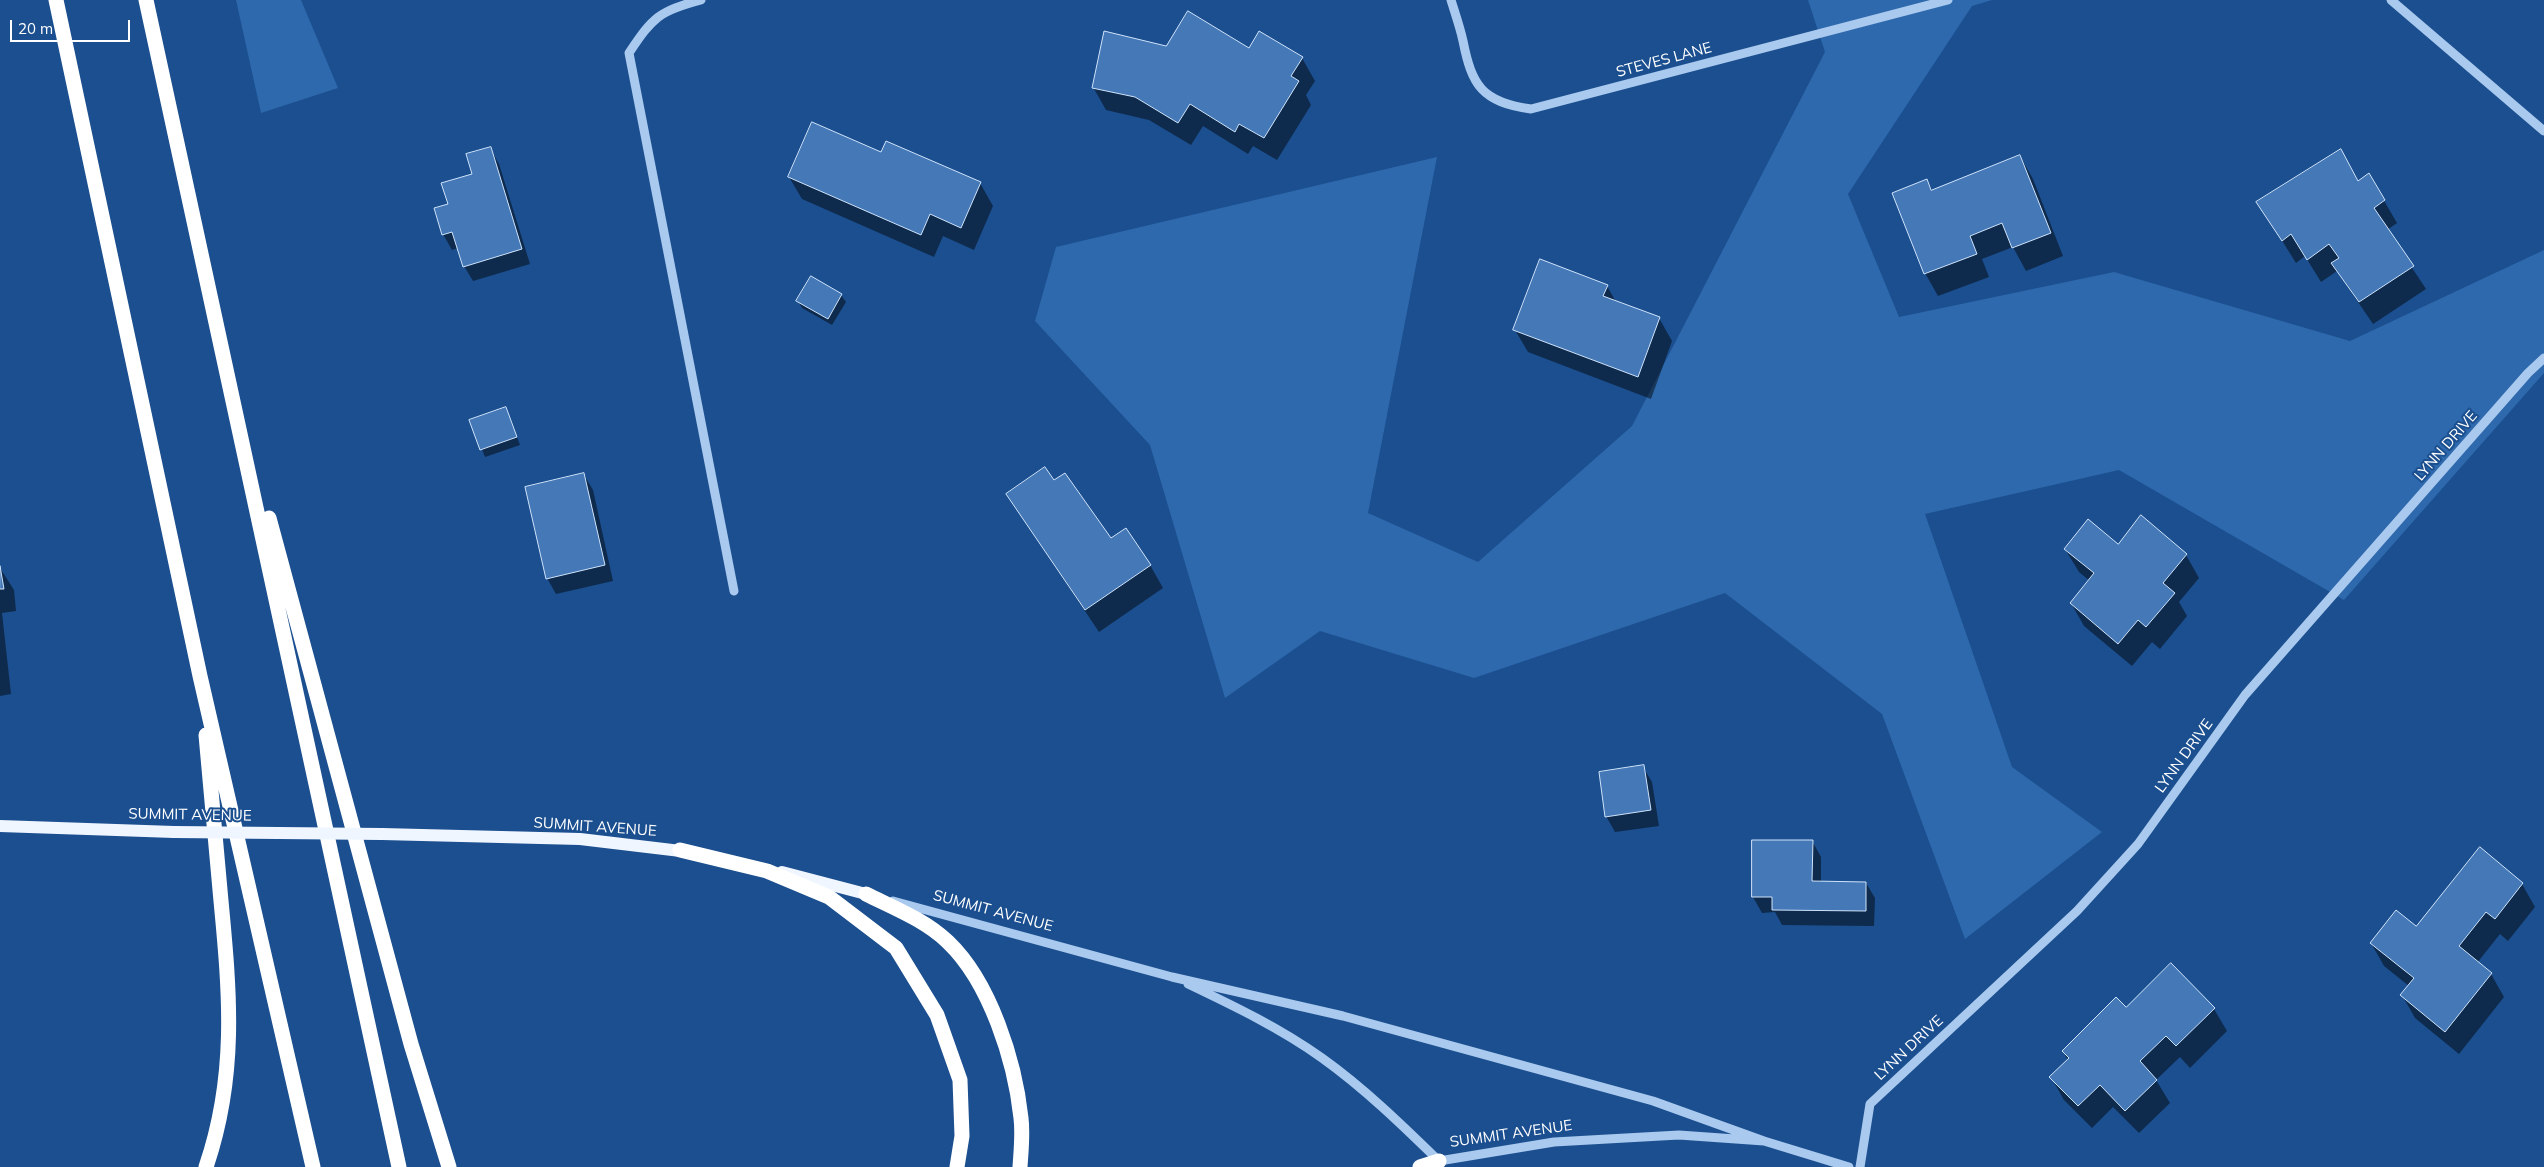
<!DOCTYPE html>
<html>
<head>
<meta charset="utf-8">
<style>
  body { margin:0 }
  #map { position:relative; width:2544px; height:1167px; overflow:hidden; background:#1b4f8f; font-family:Mulish,sans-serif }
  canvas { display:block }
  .scale { position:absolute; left:10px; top:20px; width:120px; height:22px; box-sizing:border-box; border:2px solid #fff; border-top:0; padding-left:6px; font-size:15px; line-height:18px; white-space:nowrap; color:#fff; -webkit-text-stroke:4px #1b4f8f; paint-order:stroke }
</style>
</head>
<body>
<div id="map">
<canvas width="2544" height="1167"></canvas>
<div class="scale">20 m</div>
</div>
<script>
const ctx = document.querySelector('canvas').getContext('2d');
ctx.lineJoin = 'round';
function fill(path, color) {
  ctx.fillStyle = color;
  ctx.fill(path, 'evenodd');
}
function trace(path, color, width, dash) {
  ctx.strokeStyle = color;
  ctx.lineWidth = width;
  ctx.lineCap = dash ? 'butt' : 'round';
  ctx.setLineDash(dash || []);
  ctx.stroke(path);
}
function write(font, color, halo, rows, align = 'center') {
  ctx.font = font + ' Mulish,sans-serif';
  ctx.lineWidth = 4;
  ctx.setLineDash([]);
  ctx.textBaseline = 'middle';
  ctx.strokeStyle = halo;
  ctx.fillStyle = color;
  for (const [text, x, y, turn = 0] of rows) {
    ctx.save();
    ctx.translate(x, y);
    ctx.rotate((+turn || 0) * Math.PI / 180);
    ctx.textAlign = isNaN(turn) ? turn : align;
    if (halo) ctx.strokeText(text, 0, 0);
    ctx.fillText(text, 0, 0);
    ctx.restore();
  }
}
fill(new Path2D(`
  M236,0H301L338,88L261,113Z
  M1808,0H1992L1972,6L1848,194L1899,317L2114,272L2350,341L2544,250V373L2344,600L2119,470L1925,514L2012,767L2102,832L1965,939L1882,714L1725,593L1474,678L1320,631L1225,698L1150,445L1035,321L1056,247L1437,157L1368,513L1478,562L1632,426L1825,52Z`), '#2e69ad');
fill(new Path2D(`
  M1167,48L1249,49L1302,58L1315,81L1306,95L1311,105L1277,160L1253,146L1248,154L1203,126L1191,145L1149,120L1106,110L1093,87Z
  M490,148L499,164L530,264L473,281L464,266L458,248L452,250L443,234L449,205L474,175Z
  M882,154L980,183L993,206L974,250L943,236L934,257L802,199L789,177Z
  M2020,156L2033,179L2063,256L2026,271L2013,247L1982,259L1989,277L1938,296L1925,273L1927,181L1932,190Z
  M2369,175L2397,223L2387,230L2426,289L2373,324L2337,271L2321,282L2305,256L2296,263L2258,202L2359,182Z
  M1607,286L1616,302L1659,318L1672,341L1651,399L1528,352L1515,330Z
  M841,295L846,302L832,325L802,308L798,301Z
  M506,408L520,445L485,457L471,421Z
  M584,475L593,490L613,581L556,594L547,578Z
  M1054,482L1110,540L1150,565L1163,588L1099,632L1007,494Z
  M2141,517L2186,555L2199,578L2179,602L2187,616L2160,649L2152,642L2132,666L2084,626L2071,603L2090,581L2079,572L2065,549L2118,546Z
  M0,568L14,590L16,611L2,613L11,694L0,696Z
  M1643,767L1652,782L1659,826L1615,832L1606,816Z
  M1812,841L1821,857V883H1866L1875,898L1874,926L1782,925L1775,912L1762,913L1753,897Z
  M2480,849L2522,884L2535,907L2508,941L2500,934L2477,963L2491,974L2504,997L2459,1054L2415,1018L2402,995L2409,986L2384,966L2371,943L2416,927Z
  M2126,1009H2214L2227,1031L2190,1068L2180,1057L2156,1080L2170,1103L2139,1133L2113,1107L2092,1128L2064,1100L2051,1077L2068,1060L2063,1051Z`), '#0007');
const building = new Path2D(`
  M1188,11L1249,48L1259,31L1303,57L1291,76L1299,81L1264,138L1239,124L1235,132L1190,104L1178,123L1135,97L1092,88L1104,31L1166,46Z
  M812,122L881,152L886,141L981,182L961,228L930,214L921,235L788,177Z
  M491,147L522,249L463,267L452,232L442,235L434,208L448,204L441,183L472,174L466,154Z
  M2341,149L2358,181L2369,173L2385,200L2374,208L2414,266L2359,302L2331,263L2339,258L2329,244L2307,260L2291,234L2282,241L2256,202Z
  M2020,155L2051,233L2012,248L2002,223L1970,236L1977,254L1924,274L1892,193L1927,179L1931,190Z
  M1540,259L1608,285L1603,296L1660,317L1638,377L1513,330Z
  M811,276L842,294L828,319L796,301Z
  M506,407L517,437L480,450L469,420Z
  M1045,467L1054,480L1065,473L1111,538L1126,528L1151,565L1085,610L1006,494Z
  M584,473L605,565L546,579L525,487Z
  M2141,515L2187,554L2163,583L2175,593L2146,627L2138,620L2118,644L2070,603L2094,573L2064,549L2088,519L2118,544Z
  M0,566L4,589H0Z
  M1644,765L1651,810L1605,817L1599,772Z
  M1752,840H1813L1812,881L1866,882V911L1772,910V897H1752Z
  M2480,847L2523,883L2495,919L2486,912L2459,946L2492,973L2445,1032L2400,995L2414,978L2370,943L2396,910L2416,926Z
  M2171,963L2215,1008L2176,1046L2166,1036L2140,1061L2157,1080L2125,1111L2100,1085L2078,1106L2049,1077L2069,1058L2062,1051L2116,997L2126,1007Z`);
fill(building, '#4478b7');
trace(building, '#cfe3fa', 1);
trace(new Path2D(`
  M701,0C659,11 653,17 629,53L734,591
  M1451,0C1455,13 1460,27 1463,41C1472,86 1482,102 1531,109L1948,0
  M2391,0L2544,131
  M893,901L1172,977L1343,1016L1653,1101L1764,1141
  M1188,984C1234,1006 1280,1028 1322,1058C1364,1088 1402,1125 1439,1161L1554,1142L1679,1135L1764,1141L1849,1167
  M1860,1167L1870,1104L2077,911L2138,844L2245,695L2528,373L2544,358`), '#a9c9ee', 9);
trace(new Path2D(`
  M0,826L174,832
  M382,834L580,839L689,852
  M782,872L866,894`), '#f0f6ff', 12);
trace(new Path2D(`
  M56,0L200,676L313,1167
  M146,0L399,1167
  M269,518L411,1044L449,1167
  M206,735C211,790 216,846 221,901C230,995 237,1076 206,1167
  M680,850L767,871L829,897L896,948L937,1015L960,1080L962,1136L957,1167
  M866,894C894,908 925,920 948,942C990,982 1015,1061 1021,1118C1023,1134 1021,1151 1020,1167
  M1420,1167L1439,1161`), '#fff', 15);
trace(new Path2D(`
  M174,832L382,834`), '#f0f6ff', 12);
write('15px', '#fff', '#1b4f8f', [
  ["STEVES LANE",1664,60,-15],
  ["LYNN DRIVE",2446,446,-49],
  ["LYNN DRIVE",2184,756,-54],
  ["SUMMIT AVENUE",190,815,1],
  ["SUMMIT AVENUE",595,827,4],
  ["SUMMIT AVENUE",993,911,15],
  ["LYNN DRIVE",1909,1048,-43],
  ["SUMMIT AVENUE",1511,1134,-8]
]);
</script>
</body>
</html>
